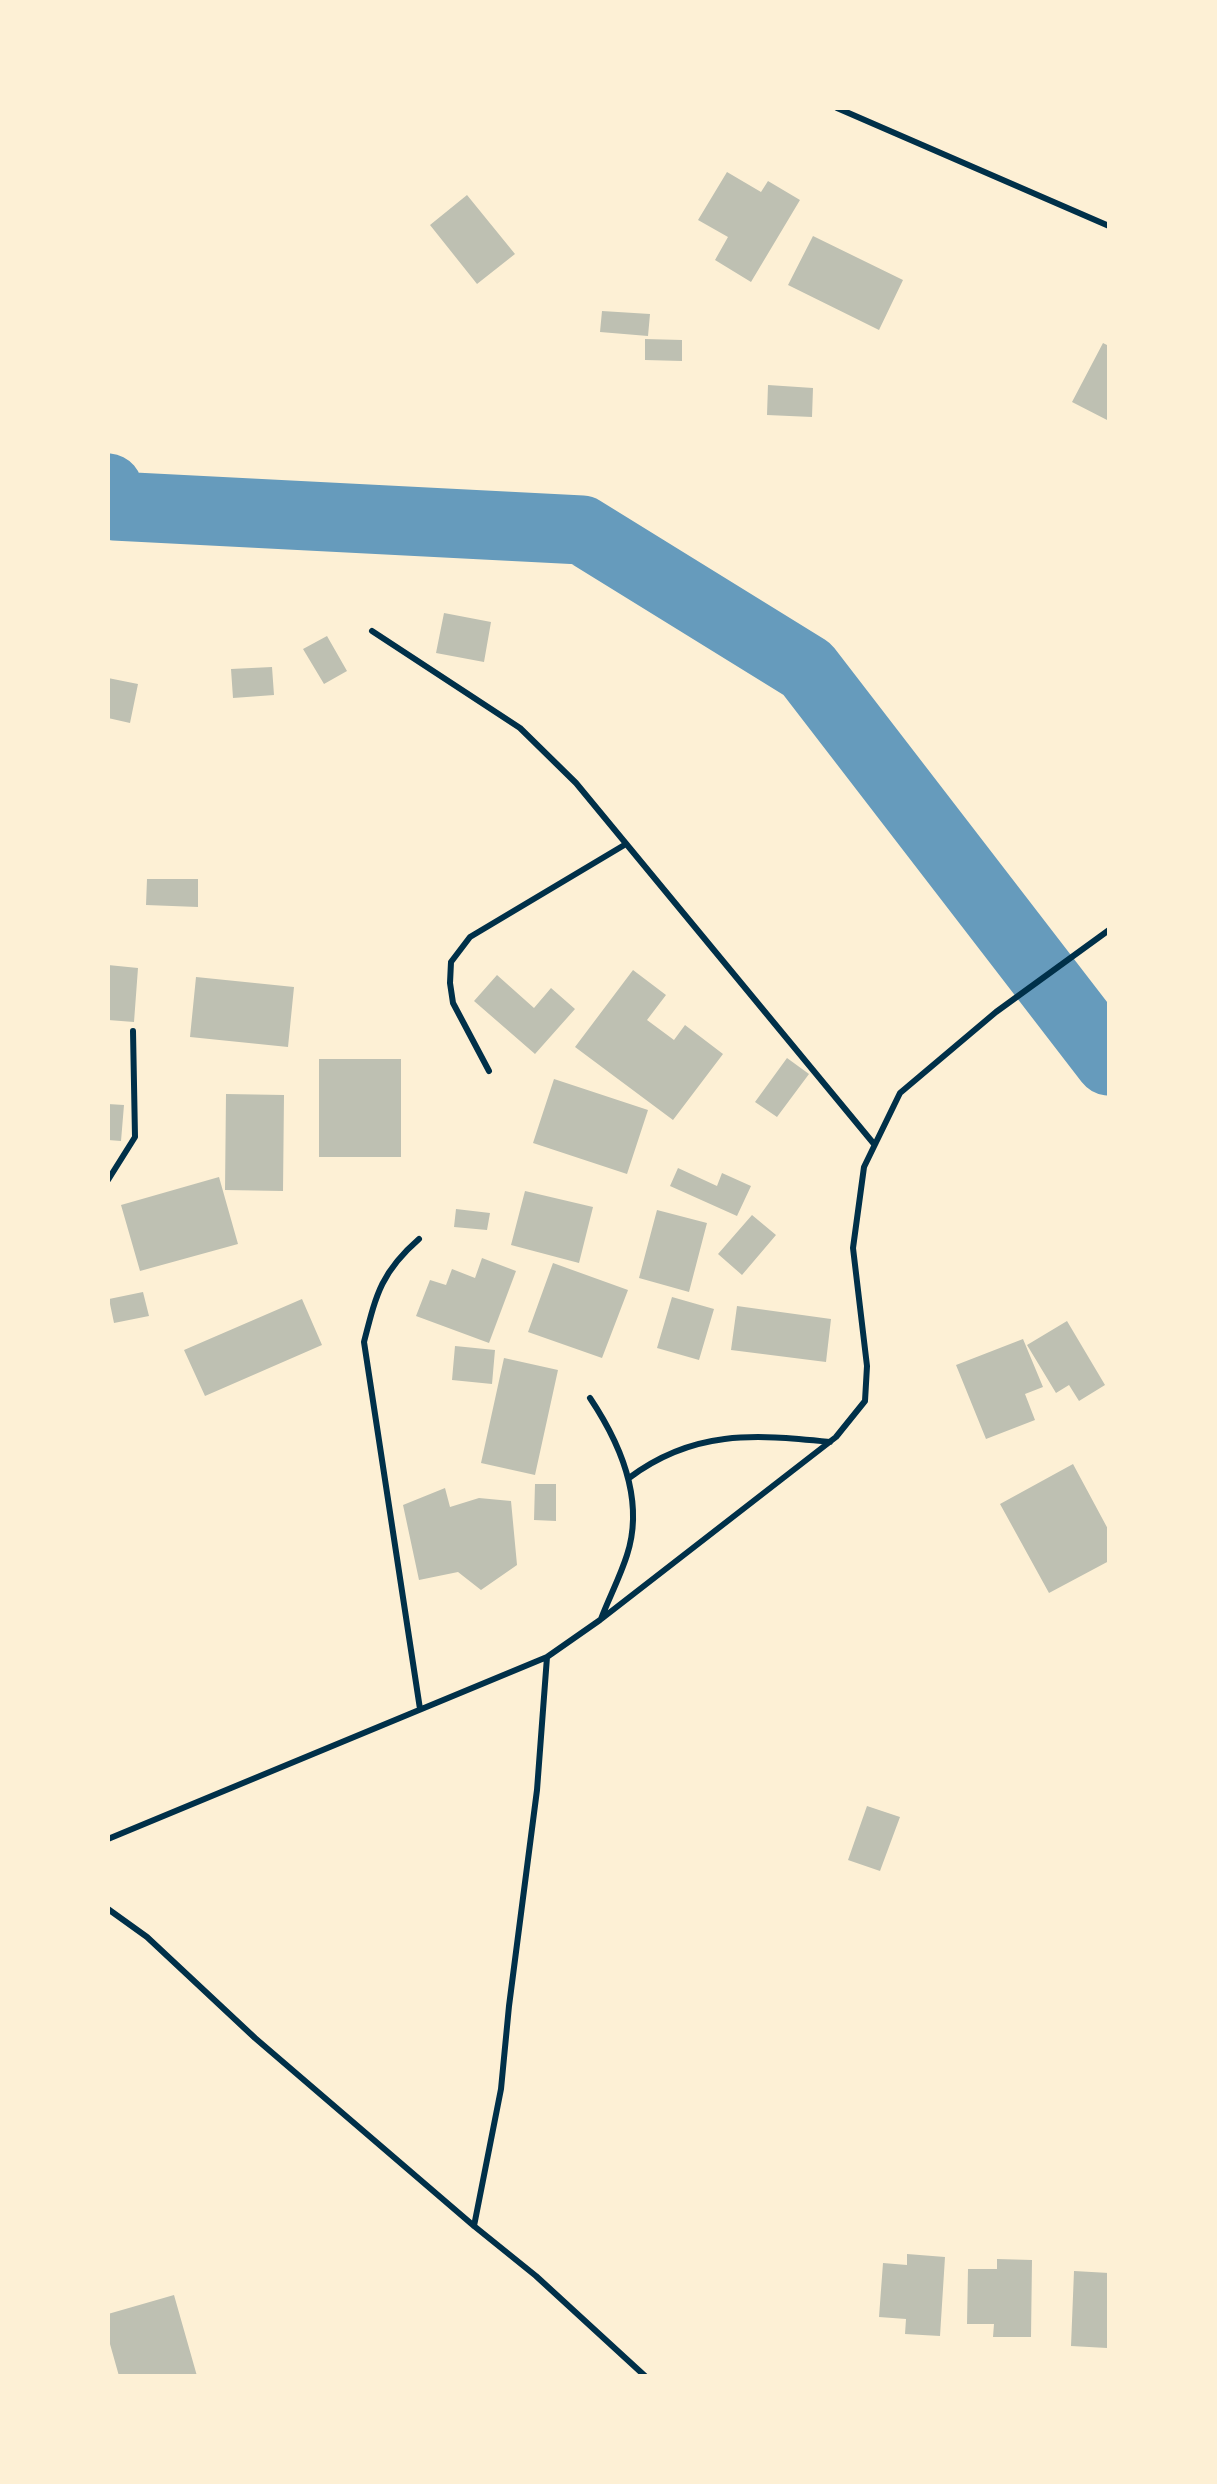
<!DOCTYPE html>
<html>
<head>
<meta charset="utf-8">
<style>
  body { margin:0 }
  #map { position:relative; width:1217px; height:2484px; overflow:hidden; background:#fdf0d5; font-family:Mulish,sans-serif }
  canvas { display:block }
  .frame { position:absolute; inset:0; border:110px solid #fdf0d5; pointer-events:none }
</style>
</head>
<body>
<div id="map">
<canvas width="1217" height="2484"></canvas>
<div class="frame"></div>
</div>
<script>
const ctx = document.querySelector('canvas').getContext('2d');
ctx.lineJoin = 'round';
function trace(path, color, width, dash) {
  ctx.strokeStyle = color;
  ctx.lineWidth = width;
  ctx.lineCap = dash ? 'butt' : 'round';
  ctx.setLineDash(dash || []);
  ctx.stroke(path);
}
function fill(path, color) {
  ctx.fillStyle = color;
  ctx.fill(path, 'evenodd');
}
trace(new Path2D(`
  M108,488L114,506L582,530L807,669L1109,1061`), '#669bbc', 69);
fill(new Path2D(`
  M727,172L761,192L768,181L800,200L751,282L715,260L728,237L698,220Z
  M467,195L515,254L477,284L430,225Z
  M813,236L903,280L879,330L788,285Z
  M602,311L650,314L648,336L600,332Z
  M645,339L682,340V361L645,360Z
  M1103,343L1109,346V421L1072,402Z
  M768,385L813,388L812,417L767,415Z
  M444,613L491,622L484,662L436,653Z
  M327,636L347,671L324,684L303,649Z
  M272,667L274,695L233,698L231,669Z
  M108,678L138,684L130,723L108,718Z
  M147,879H198V907L146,905Z
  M108,965L138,968L134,1022L108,1020Z
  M633,970L666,995L647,1020L674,1040L685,1025L723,1054L673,1120L575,1047Z
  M497,975L534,1008L551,988L575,1009L535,1054L474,1001Z
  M196,977L294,987L288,1047L190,1037Z
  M787,1058L809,1074L777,1117L755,1102Z
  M319,1059H401V1157H319Z
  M554,1079L648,1110L627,1174L533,1143Z
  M226,1094L284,1095L283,1191L225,1190Z
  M108,1104L124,1105L121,1141L108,1140Z
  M678,1168L717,1186L722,1173L751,1186L737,1216L670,1186Z
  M219,1177L238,1244L140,1271L121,1205Z
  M525,1191L593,1207L579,1263L511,1245Z
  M456,1209L490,1213L487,1230L454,1227Z
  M657,1210L707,1223L689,1292L639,1278Z
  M752,1215L776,1235L742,1275L718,1254Z
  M482,1258L516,1271L489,1343L416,1316L430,1280L446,1285L452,1269L475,1278Z
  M553,1263L628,1290L602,1358L528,1332Z
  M143,1292L149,1316L114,1323L109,1299Z
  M672,1297L714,1309L699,1360L657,1348Z
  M302,1299L322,1345L205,1396L184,1350Z
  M737,1306L831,1319L826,1362L731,1350Z
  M1067,1321L1105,1385L1079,1401L1069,1385L1056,1393L1027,1345Z
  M1023,1339L1043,1387L1025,1394L1035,1420L986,1439L956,1365Z
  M455,1346L495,1350L492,1384L452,1380Z
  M504,1358L558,1370L535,1475L481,1463Z
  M1073,1464L1109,1531V1561L1049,1593L1000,1504Z
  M535,1484H556V1521L534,1520Z
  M445,1488L450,1507L479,1498L511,1501L517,1565L481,1590L458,1572L419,1580L403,1505Z
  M867,1806L900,1817L880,1871L848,1860Z
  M907,2254L945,2257L940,2336L905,2334L906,2319L879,2317L883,2263L907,2265Z
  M997,2259L1032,2260L1031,2337H993L994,2324H967L968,2269H997Z
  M1074,2271L1109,2273L1107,2348L1071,2346Z
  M174,2295L197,2376H119L108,2337V2314Z`), '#bec0b2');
trace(new Path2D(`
  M837,108L1109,226
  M372,631L520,728L576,783L874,1144
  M489,1071L453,1003L450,983L451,962L470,937L626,844
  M108,1180L135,1137L133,1031
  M419,1239C381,1272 376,1295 364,1342L420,1709
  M590,1398C620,1443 645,1500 627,1555C620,1577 609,1598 601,1619
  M629,1478C693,1430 753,1434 830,1442
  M108,1839L547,1657L600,1620L836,1437L865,1401L867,1366L853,1248L864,1167L900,1093L996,1012L1109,930
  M108,1909L147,1937L255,2038L474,2226L536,2276L645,2376
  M474,2226L501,2089L509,2006L537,1790L547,1657`), '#003049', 6);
</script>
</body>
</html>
